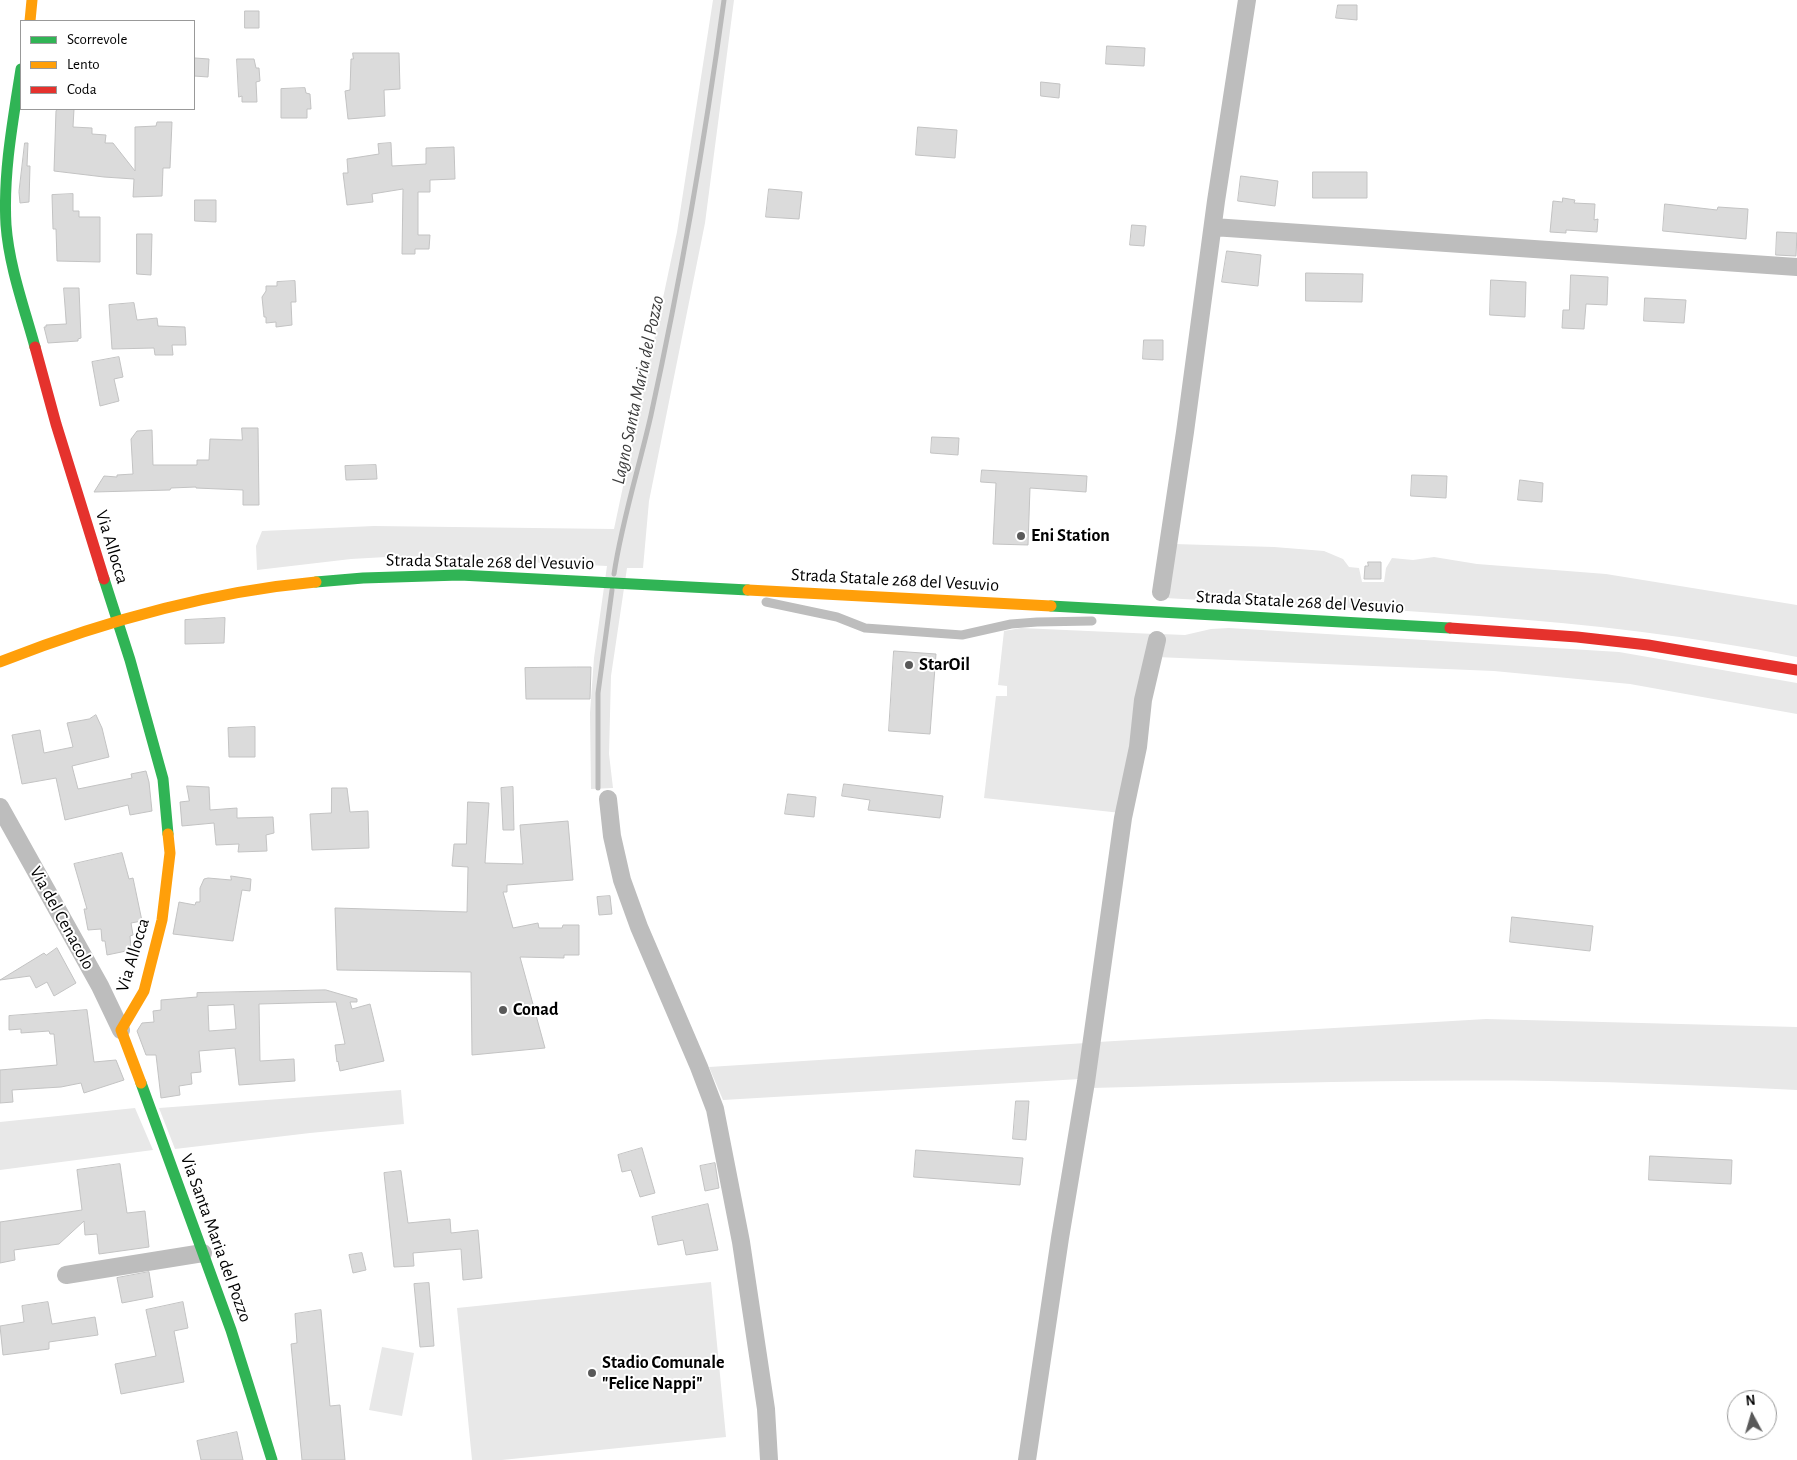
<!DOCTYPE html>
<html>
<head>
<meta charset="utf-8">
<style>
  body { margin:0 }
  #map { position:relative; width:1797px; height:1460px; overflow:hidden; background:#fff; font-family:"Alegreya Sans",sans-serif }
  canvas { display:block }
  .legend { position:absolute; left:20px; top:20px; width:175px; height:90px; box-sizing:border-box; background:#fff; border:1px solid #999; margin:0; padding:6px 9px; list-style:none; font-size:15px; color:#000 }
  .legend li { display:flex; align-items:center; gap:10px; height:25px }
  .legend b { width:25px; border:1px solid #999 }
  .north { position:absolute; left:1727px; top:1390px; width:50px; height:50px; box-sizing:border-box; background:#fff; border:1px solid #999; border-radius:50%; rotate:354deg; font-size:14px; font-weight:700; line-height:20px; text-align:center; color:#000 }
  .north::after { content:''; display:block; margin:auto; width:18px; height:22px; background:#595959; clip-path:polygon(50% 0,100% 100%,50% 72%,0 100%) }
</style>
</head>
<body>
<div id="map">
<canvas width="1797" height="1460"></canvas>
<ul class="legend">
<li><b style="height:6px;background:#30b455"></b>Scorrevole</li>
<li><b style="height:6px;background:#ff9f0a"></b>Lento</li>
<li><b style="height:6px;background:#e5322d"></b>Coda</li>
</ul>
<div class="north">N</div>
</div>
<script>
const ctx = document.querySelector('canvas').getContext('2d');
ctx.lineJoin = 'round';
function fill(path, color) {
  ctx.fillStyle = color;
  ctx.fill(path, 'evenodd');
}
function trace(path, color, width, dash) {
  ctx.strokeStyle = color;
  ctx.lineWidth = width;
  ctx.lineCap = dash ? 'butt' : 'round';
  ctx.setLineDash(dash || []);
  ctx.stroke(path);
}
function write(font, color, halo, rows, align = 'center') {
  ctx.font = font + ' "Alegreya Sans",sans-serif';
  ctx.lineWidth = 4;
  ctx.setLineDash([]);
  ctx.textBaseline = 'middle';
  ctx.strokeStyle = halo;
  ctx.fillStyle = color;
  for (const [text, x, y, turn = 0] of rows) {
    ctx.save();
    ctx.translate(x, y);
    ctx.rotate((+turn || 0) * Math.PI / 180);
    ctx.textAlign = isNaN(turn) ? turn : align;
    if (halo) ctx.strokeText(text, 0, 0);
    ctx.fillText(text, 0, 0);
    ctx.restore();
  }
}
fill(new Path2D(`
  M713,0H734L705,223L649,501L643,568H627L611,676L609,754L613,788L591,789L590,713L594,658L607,566L404,556L351,559L257,570L256,546L262,531L374,526L614,529L677,232Z
  M1174,544L1274,547L1324,551L1343,559L1349,567L1359,568L1362,582H1384L1386,568L1392,558L1413,560L1434,557L1477,564L1606,574L1797,605V657C1589,615 1377,610 1165,598Z
  M1021,628L1155,634L1121,813L984,798L996,696H1007V686L998,685L1004,631Z
  M1229,628L1619,652L1797,683V714L1630,684L1494,671L1156,657L1161,634L1185,635L1211,629Z
  M1486,1019L1797,1027V1090C1714,1086 1631,1082 1548,1081C1396,1079 1243,1084 1091,1088L1098,1042Z
  M1086,1043L1080,1079L723,1100L709,1067Z
  M401,1090L404,1124L310,1133L175,1149L159,1108Z
  M135,1108L153,1150L0,1170V1122Z
  M711,1282L726,1437L502,1460H472L457,1308Z
  M382,1347L414,1353L402,1416L369,1410Z`), '#e8e8e8');
trace(new Path2D(`
  M614,574C622,520 639,468 651,415C681,278 705,139 724,0
  M598,788V693L612,590`), '#bababa', 5);
const building = new Path2D(`
  M1338,5H1357V20L1336,18Z
  M245,11H259V28H245Z
  M1107,46L1145,48L1144,66L1106,64Z
  M353,53H399L400,89L384,90L385,116L348,119L345,91L350,90L351,59H353Z
  M195,58L209,59L208,77L194,76Z
  M237,59H254L256,68H259L260,81L256,82L257,102H242V96L239,97Z
  M1041,82L1060,84L1059,98L1041,96Z
  M305,88L306,93L310,94L311,109H307V118H281V89Z
  M59,109H74L73,127L92,128V134L106,135L105,143H113L135,171V127L156,126L157,122H172L170,168H163L162,196L133,197L134,179L104,177L54,171L56,111Z
  M918,127L957,130L955,158L916,155Z
  M25,143H28L27,166H30L29,202L20,203L19,192Z
  M391,143L392,166L426,164V148L454,147L455,179L430,180V192H418V235H430L429,249H415V254H402L403,189L372,194L373,202L347,205L343,173H348L347,159L379,154L378,144Z
  M1313,172H1367V198H1313Z
  M1241,176L1278,181L1275,206L1238,201Z
  M769,189L802,192L799,219L766,217Z
  M73,194V211H79V217H100V262L57,261L56,229H53L52,195Z
  M1563,198L1575,200L1574,203L1595,204L1594,220L1598,219L1597,232L1566,230V233L1550,232L1553,201L1562,202Z
  M195,200H216V222L195,221Z
  M1665,204L1717,210L1718,207L1748,209L1746,239L1663,231Z
  M1132,225L1146,226L1144,246L1130,245Z
  M1777,232L1797,233L1796,256L1776,255Z
  M137,234H152L151,275L137,274Z
  M1227,251L1261,255L1258,286L1222,282Z
  M1306,273L1363,274L1362,302L1306,301Z
  M1571,275L1608,277L1607,305L1586,304L1584,329L1562,328L1563,310H1569Z
  M1491,280L1526,282L1525,317L1490,315Z
  M295,281L296,302H291L292,325L276,327V322L266,323V317H264L262,297L266,291V286H277V282Z
  M64,288H79L81,338L78,339V341L48,343L44,327H46V325L66,324Z
  M1645,298L1686,300L1684,323L1644,321Z
  M134,303L137,320L157,318L158,326L185,327L186,345H172L173,355H155L154,348L112,349L109,305Z
  M1144,340H1163V360L1143,359Z
  M119,357L123,377L114,379L119,401L100,406L92,362Z
  M242,428H258L259,505H243V490L196,488V487L171,488L170,490L94,492L104,476L117,477V475L133,474L131,439L137,431L152,430L153,465H197V460H209L210,439L242,440Z
  M932,437L959,438L958,455L931,453Z
  M376,465L377,479L346,480L345,466Z
  M982,470L1087,476L1086,492L1030,488L1028,545L993,544L996,483L981,482Z
  M1412,475L1447,476L1446,498L1411,496Z
  M1520,480L1543,483L1542,502L1518,500Z
  M1368,562H1381V579H1364L1365,566H1368Z
  M225,618L224,643L185,644V620Z
  M894,651L936,654L930,734L889,731Z
  M577,667H591L590,699H526L525,668Z
  M96,715L102,728L109,757L72,766L78,789L132,778L131,774L146,771L149,782L152,811L130,815L128,805L65,820L56,778L22,784L12,735L40,730L44,753L73,747L67,723L89,719Z
  M255,727V757H229L228,728Z
  M844,784L943,796L940,818L868,810L870,800L842,796Z
  M187,786L209,787L210,810L237,808V818L273,817L274,833L266,835L267,851L238,852L239,844L216,845L214,823L182,826L180,802L189,801Z
  M513,787L514,830H503L501,788Z
  M332,788H347L350,812L368,811L369,848L312,850L310,814L331,813Z
  M788,794L816,797L814,817L785,814Z
  M468,802L489,803L485,863L523,864L520,825L568,821L573,880L507,885V892H503L513,928L538,923L539,928H562L563,925H579V955H564V958L520,957L545,1048L472,1055L471,972L337,970L335,908L467,912L468,867L452,866L454,844H466Z
  M122,853L129,879L133,878L142,921L131,923L133,935L130,936L131,950L107,955L105,941H102L101,929L88,930L84,909H87L74,864Z
  M231,876L251,879L250,891L242,890L233,941L173,934L179,902L195,905L196,902H200V888L204,879L208,878L231,880Z
  M610,896L612,914L599,915L597,897Z
  M1512,917L1593,926L1590,951L1510,942Z
  M57,948L76,983L54,996L47,982L36,988L30,976L0,980L44,953L46,955Z
  M326,990L357,999V1002H350L352,1009L370,1004L384,1061L340,1071L338,1061L337,1062L335,1045L345,1044L336,1002L259,1004L260,1061L294,1059L295,1081L239,1085L235,1048L199,1051L201,1072L191,1073L192,1084L179,1086L180,1095L161,1098L156,1055H146L137,1031L142,1023L154,1022L153,1011L161,1010V1000L197,997V993ZM234,1005L236,1029L209,1031L208,1006Z
  M87,1010L94,1062L116,1060L124,1080L84,1093L81,1083L61,1087L12,1090L13,1102L0,1103V1070L57,1065L54,1034H50L49,1031L21,1033V1029L9,1030V1016Z
  M1016,1101H1029L1026,1140L1013,1139Z
  M642,1148L655,1193L640,1197L631,1170L622,1172L618,1155Z
  M916,1150L1023,1158L1020,1185L914,1177Z
  M1650,1156L1732,1160L1731,1184L1649,1180Z
  M715,1163L719,1188L705,1191L700,1166Z
  M120,1164L127,1213L145,1211L149,1247L99,1254L97,1234L85,1235L84,1221L59,1244L14,1250L15,1260L0,1263V1222L82,1210L77,1170Z
  M401,1171L408,1223L450,1219L451,1233L478,1230L482,1278L463,1280L461,1249L413,1253L414,1266L394,1267L384,1173Z
  M708,1204L718,1250L686,1255L683,1240L658,1245L652,1217Z
  M362,1253L366,1270L353,1273L349,1255Z
  M149,1272L153,1297L122,1303L117,1278Z
  M429,1283L434,1346L420,1347L414,1284Z
  M48,1302L52,1324L95,1317L98,1335L49,1342V1349L3,1355L0,1326L24,1322L22,1306Z
  M183,1302L188,1328L174,1331L184,1382L121,1394L115,1364L156,1356L146,1310Z
  M321,1310L330,1406L340,1405L345,1460H302L291,1344L297,1343L295,1314Z
  M237,1432L243,1460H201L197,1441Z`);
fill(building, '#dbdbdb');
trace(building, '#c3c3c3', 1);
trace(new Path2D(`
  M766,602L837,617L865,628L962,635L1011,624L1037,622L1092,621`), '#bdbdbd', 9);
trace(new Path2D(`
  M1213,227L1797,267
  M1161,592L1185,432L1216,201L1247,0
  M608,799L612,836L622,880L639,927L699,1067L715,1109L741,1242L766,1409L769,1460
  M0,807L100,986L121,1030
  M66,1275L203,1253
  M1027,1460L1060,1238L1086,1082L1123,818L1138,747L1143,700L1157,640`), '#bdbdbd', 18);
trace(new Path2D(`
  M21,69C13,120 3,173 6,225C9,266 24,307 35,347
  M104,579L130,660L163,779L168,834
  M316,582L363,578L460,575L748,590
  M1051,606L1450,628
  M141,1083L231,1330L272,1460`), '#30b455', 11);
trace(new Path2D(`
  M30,21L32,0
  M748,590L1051,606
  M0,662C101,622 207,592 316,582
  M141,1083L121,1030L144,991L162,920L170,853L168,834`), '#ff9f0a', 11);
trace(new Path2D(`
  M35,347L56,424L104,579
  M1450,628L1577,637L1648,645L1797,670`), '#e5322d', 11);
for (const [x, y, r, color] of [
  [1021,536,5,"#595959"],
  [909,665,5,"#595959"],
  [503,1010,5,"#595959"],
  [592,1373,5,"#595959"]
]) {
  const dot = new Path2D();
  dot.arc(x, y, r, 0, 2 * Math.PI);
  ctx.fillStyle = color;
  ctx.fill(dot);
  trace(dot, '#fff', 2);
}
write('bold 18px', '#000', '#fff', [
  ["Eni Station",1031,536],
  ["StarOil",919,665],
  ["Conad",513,1010],
  ["Stadio Comunale",602,1363],
  ["\"Felice Nappi\"",602,1384]
], 'left');
write('18px', '#000', '#fff', [
  ["Via Allocca",112,547,73],
  ["Strada Statale 268 del Vesuvio",490,562,1],
  ["Strada Statale 268 del Vesuvio",895,580,3],
  ["Strada Statale 268 del Vesuvio",1300,602,3],
  ["Via del Cenacolo",62,918,61],
  ["Via Allocca",133,955,-73],
  ["Via Santa Maria del Pozzo",216,1238,70]
]);
write('italic 19px', '#3d3d3d', '#fff', [
  ["Lagno Santa Maria del Pozzo",638,390,-78]
]);
</script>
</body>
</html>
